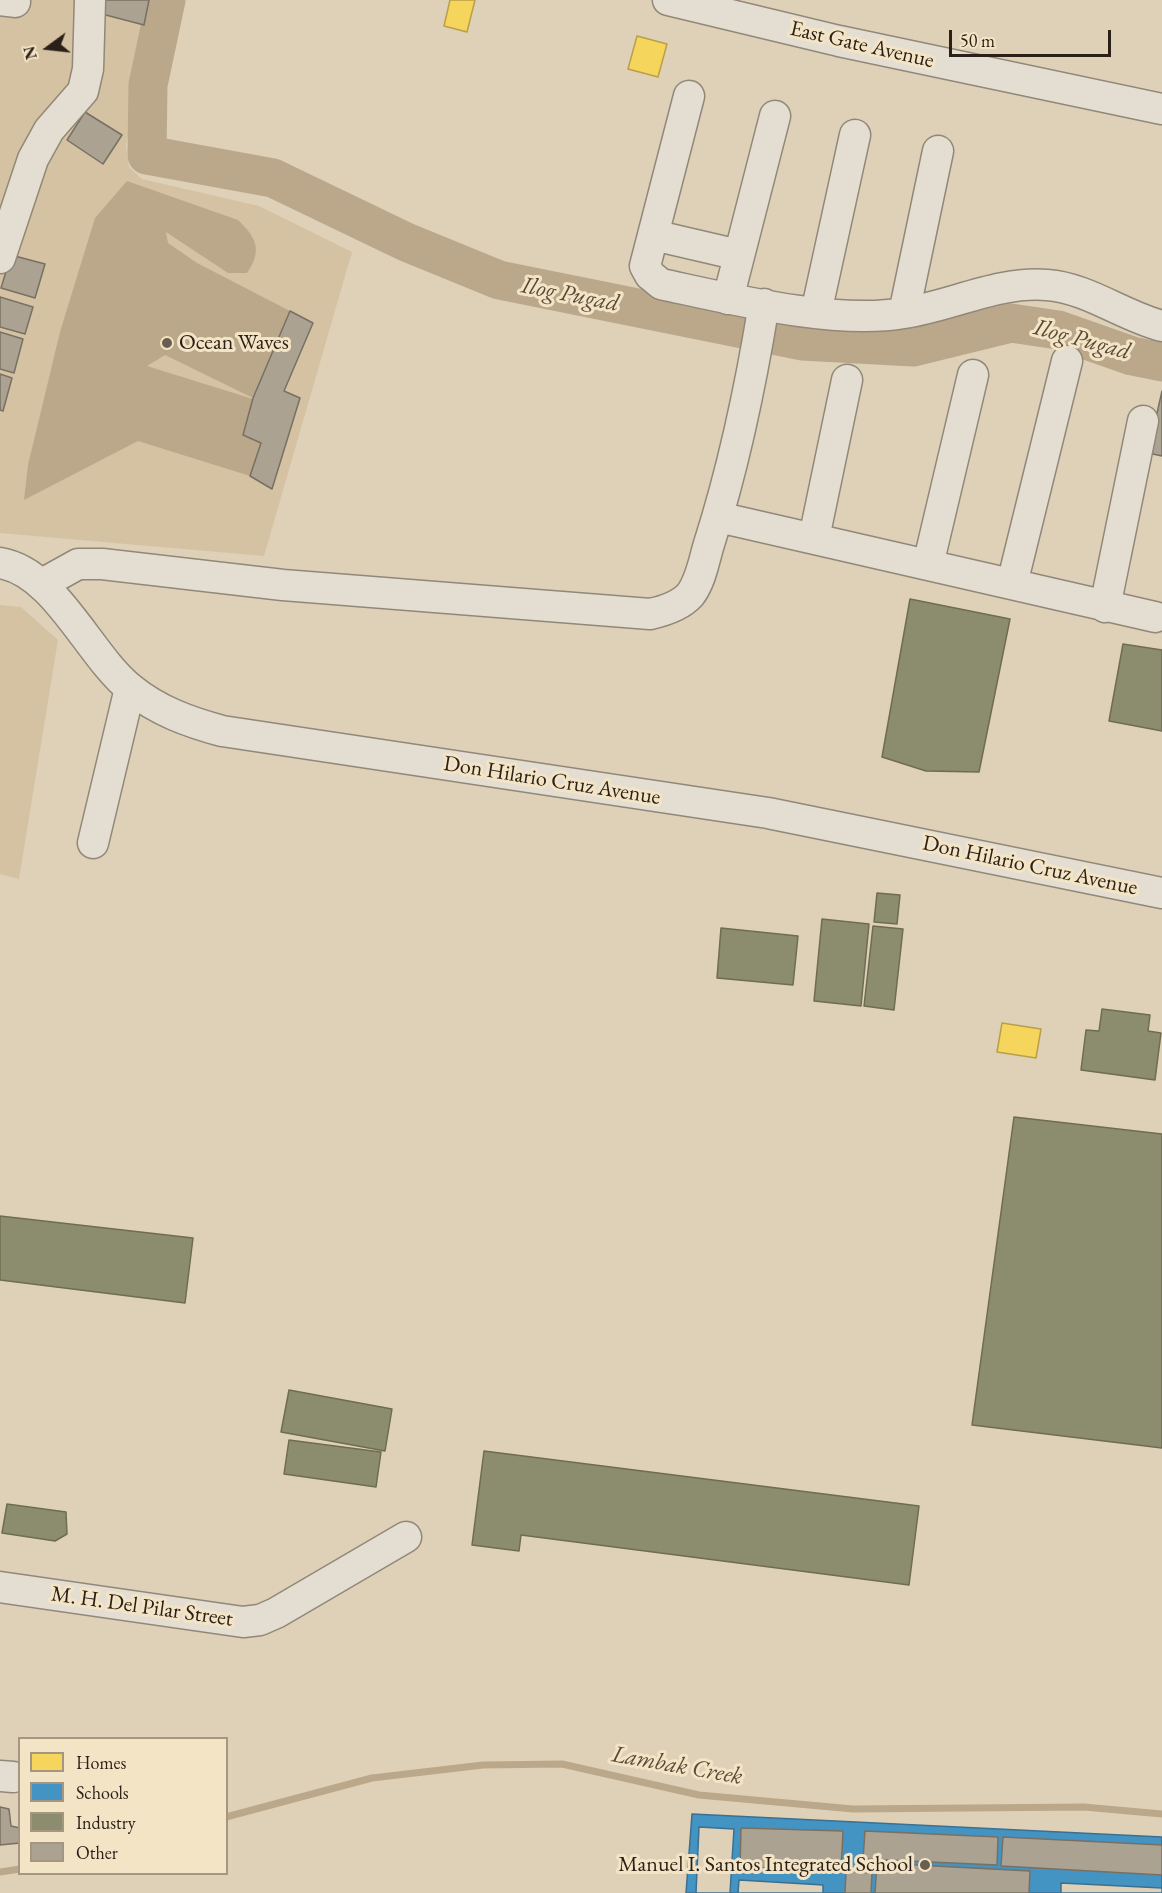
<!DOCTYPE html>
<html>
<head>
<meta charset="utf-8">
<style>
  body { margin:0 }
  #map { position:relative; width:1162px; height:1893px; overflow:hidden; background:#ded1b8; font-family:"EB Garamond",serif }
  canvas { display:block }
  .legend { position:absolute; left:18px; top:1737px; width:210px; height:138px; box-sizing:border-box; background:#f4e4c6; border:2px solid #a49680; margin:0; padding:8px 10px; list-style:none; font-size:18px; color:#2b2018 }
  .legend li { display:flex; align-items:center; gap:12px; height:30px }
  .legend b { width:30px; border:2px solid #a49680 }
  .north { position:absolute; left:18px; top:18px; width:60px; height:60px; -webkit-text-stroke:4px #f4e4c6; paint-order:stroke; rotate:255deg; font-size:16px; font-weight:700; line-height:24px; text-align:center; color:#2b2018 }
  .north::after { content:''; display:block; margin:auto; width:21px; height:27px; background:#2b2018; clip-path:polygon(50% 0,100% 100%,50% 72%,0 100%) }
  .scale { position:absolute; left:949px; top:30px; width:162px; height:27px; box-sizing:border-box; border:3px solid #2b2018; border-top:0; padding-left:8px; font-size:18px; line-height:21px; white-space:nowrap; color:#2b2018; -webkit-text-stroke:4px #f4e4c6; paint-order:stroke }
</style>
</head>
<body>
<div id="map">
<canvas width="1162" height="1893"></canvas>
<ul class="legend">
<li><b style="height:16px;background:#f6d55c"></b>Homes</li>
<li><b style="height:16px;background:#4393c3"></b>Schools</li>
<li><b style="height:16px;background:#8c8c6e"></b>Industry</li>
<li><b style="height:16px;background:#aba292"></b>Other</li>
</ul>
<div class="north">N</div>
<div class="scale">50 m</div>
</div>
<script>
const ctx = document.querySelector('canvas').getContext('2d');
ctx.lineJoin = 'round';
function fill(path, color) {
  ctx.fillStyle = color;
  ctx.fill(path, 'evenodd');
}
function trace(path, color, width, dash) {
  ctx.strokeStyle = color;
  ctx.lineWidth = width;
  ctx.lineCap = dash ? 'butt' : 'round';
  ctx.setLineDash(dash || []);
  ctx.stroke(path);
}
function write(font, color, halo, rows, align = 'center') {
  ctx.font = font + ' "EB Garamond",serif';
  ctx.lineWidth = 6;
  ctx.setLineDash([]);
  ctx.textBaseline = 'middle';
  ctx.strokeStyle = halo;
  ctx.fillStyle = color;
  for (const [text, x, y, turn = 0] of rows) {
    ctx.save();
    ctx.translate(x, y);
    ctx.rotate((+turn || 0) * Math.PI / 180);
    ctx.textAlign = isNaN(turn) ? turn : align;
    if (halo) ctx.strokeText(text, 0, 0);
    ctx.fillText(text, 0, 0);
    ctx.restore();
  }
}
fill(new Path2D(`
  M0,0H153L126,146L129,167L142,179L259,206L352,252L264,556L0,533Z
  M0,605L21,607L58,640L19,879L0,874Z`), '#d5c2a2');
fill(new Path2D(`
  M127,181L238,220C256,237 263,250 247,273H228L166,232L168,243L197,263L290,311L253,398L165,355L147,366L253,399L243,435L261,443L250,476L138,441L24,500L28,465L60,332L95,218Z`), '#bba88a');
const homes = new Path2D(`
  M450,0H475L467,32L444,26Z
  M637,36L667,44L658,77L628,69Z
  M1002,1023L1041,1029L1036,1058L997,1052Z`);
fill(homes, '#f6d55c');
trace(homes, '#b99f48', 1.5);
const schools = new Path2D(`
  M692,1814L1162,1837V1893H686Z
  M699,1827L734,1829L730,1893H696Z
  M739,1880L823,1885V1893H738Z
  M1061,1883L1162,1888V1893H1061Z`);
fill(schools, '#4393c3');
trace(schools, '#3c7090', 1.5);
const industry = new Path2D(`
  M910,599L1010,619L979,772L926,771L882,757Z
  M1123,644L1162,650V731L1109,721Z
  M877,893L900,895L897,924L874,922Z
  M822,919L869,924L861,1006L814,1001Z
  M873,926L903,929L894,1010L864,1006Z
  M721,928L798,936L793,985L717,978Z
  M1102,1009L1150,1015L1148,1031L1161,1033L1155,1080L1081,1070L1086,1030L1099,1031Z
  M1014,1117L1162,1134V1448L972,1425Z
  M0,1216L193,1238L185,1303L0,1280Z
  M289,1390L392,1409L385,1451L281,1432Z
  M289,1440L381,1452L376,1487L284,1474Z
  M484,1451L919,1506L909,1585L521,1535L519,1551L472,1545Z
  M7,1504L66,1512L67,1534L55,1541L2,1533Z`);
fill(industry, '#8c8c6e');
trace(industry, '#6f6c54', 1.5);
trace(new Path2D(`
  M226,1817L372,1778L483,1765L562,1764L699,1795L853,1809L1084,1807L1162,1814
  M0,1872L20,1869`), '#bba88a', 7);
trace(new Path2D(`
  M166,0L148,85L147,155L273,178L406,242L499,280L802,341L913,347L1011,323L1058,330L1132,356L1162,362`), '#bba88a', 39);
const building = new Path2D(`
  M101,0H149L144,25L98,13Z
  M85,112L122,135L103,164L67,140Z
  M11,255L45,264L35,298L1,288Z
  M0,297L33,307L25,334L0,327Z
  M290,311L313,323L284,391L300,398L272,489L250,476L261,443L243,435L253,398Z
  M0,332L23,339L14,373L0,369Z
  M0,374L12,378L3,411L0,410Z
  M1162,391V456L1148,453Z
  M0,1807L9,1809L11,1826L20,1828V1843L0,1845Z
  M741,1828L843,1831L841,1870L740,1867Z
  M865,1831L998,1837L997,1865L863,1859Z
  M1003,1837L1162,1845V1875L1001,1866Z
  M877,1863L1030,1871L1029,1893H875Z
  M846,1871L872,1873L871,1893H845Z`);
fill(building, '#aba292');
trace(building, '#787063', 1.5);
const minor = new Path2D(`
  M0,0L15,2
  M668,0L839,41L1162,109
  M689,96L645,266L650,275L661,284C731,299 835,325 904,313C951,306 998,281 1047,285C1088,288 1123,316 1162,326
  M653,235L739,255
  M0,258L33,159L49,130L83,91L88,69L90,0
  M728,299L775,116
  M816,313L855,135
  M904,313L938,151
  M718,517L1155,617
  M814,538L847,380
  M0,563C56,572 89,656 131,689C158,711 189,722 222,731L768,813L1162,893
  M928,565L973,375
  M42,584L78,564H102L283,585L650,614C664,611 680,606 690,595C701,581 704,560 709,544C734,466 751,384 764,304
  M1012,584L1067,361
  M1105,607L1143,421
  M93,843L130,688
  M0,1587L243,1622L260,1620L276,1613L406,1537
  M0,1776L13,1777`);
trace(minor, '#918879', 33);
trace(minor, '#e4ddd1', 30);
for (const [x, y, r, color] of [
  [167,343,6,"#6a5e50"],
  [925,1865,6,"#6a5e50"]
]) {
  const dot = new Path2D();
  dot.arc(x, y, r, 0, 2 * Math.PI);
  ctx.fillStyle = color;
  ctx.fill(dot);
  trace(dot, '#f4e4c6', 2);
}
write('22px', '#2b2018', '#f4e4c6', [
  ["East Gate Avenue",862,45,13],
  ["Don Hilario Cruz Avenue",552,781,9],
  ["Don Hilario Cruz Avenue",1030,866,12],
  ["M. H. Del Pilar Street",142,1607,8]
]);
write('22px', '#2b2018', '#f4e4c6', [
  ["Ocean Waves",179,343],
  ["Manuel I. Santos Integrated School",913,1865,"right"]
], 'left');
write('italic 24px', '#584a39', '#f4e4c6', [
  ["Ilog Pugad",570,295,11],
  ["Ilog Pugad",1082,340,15],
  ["Lambak Creek",677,1766,10]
]);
</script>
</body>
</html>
